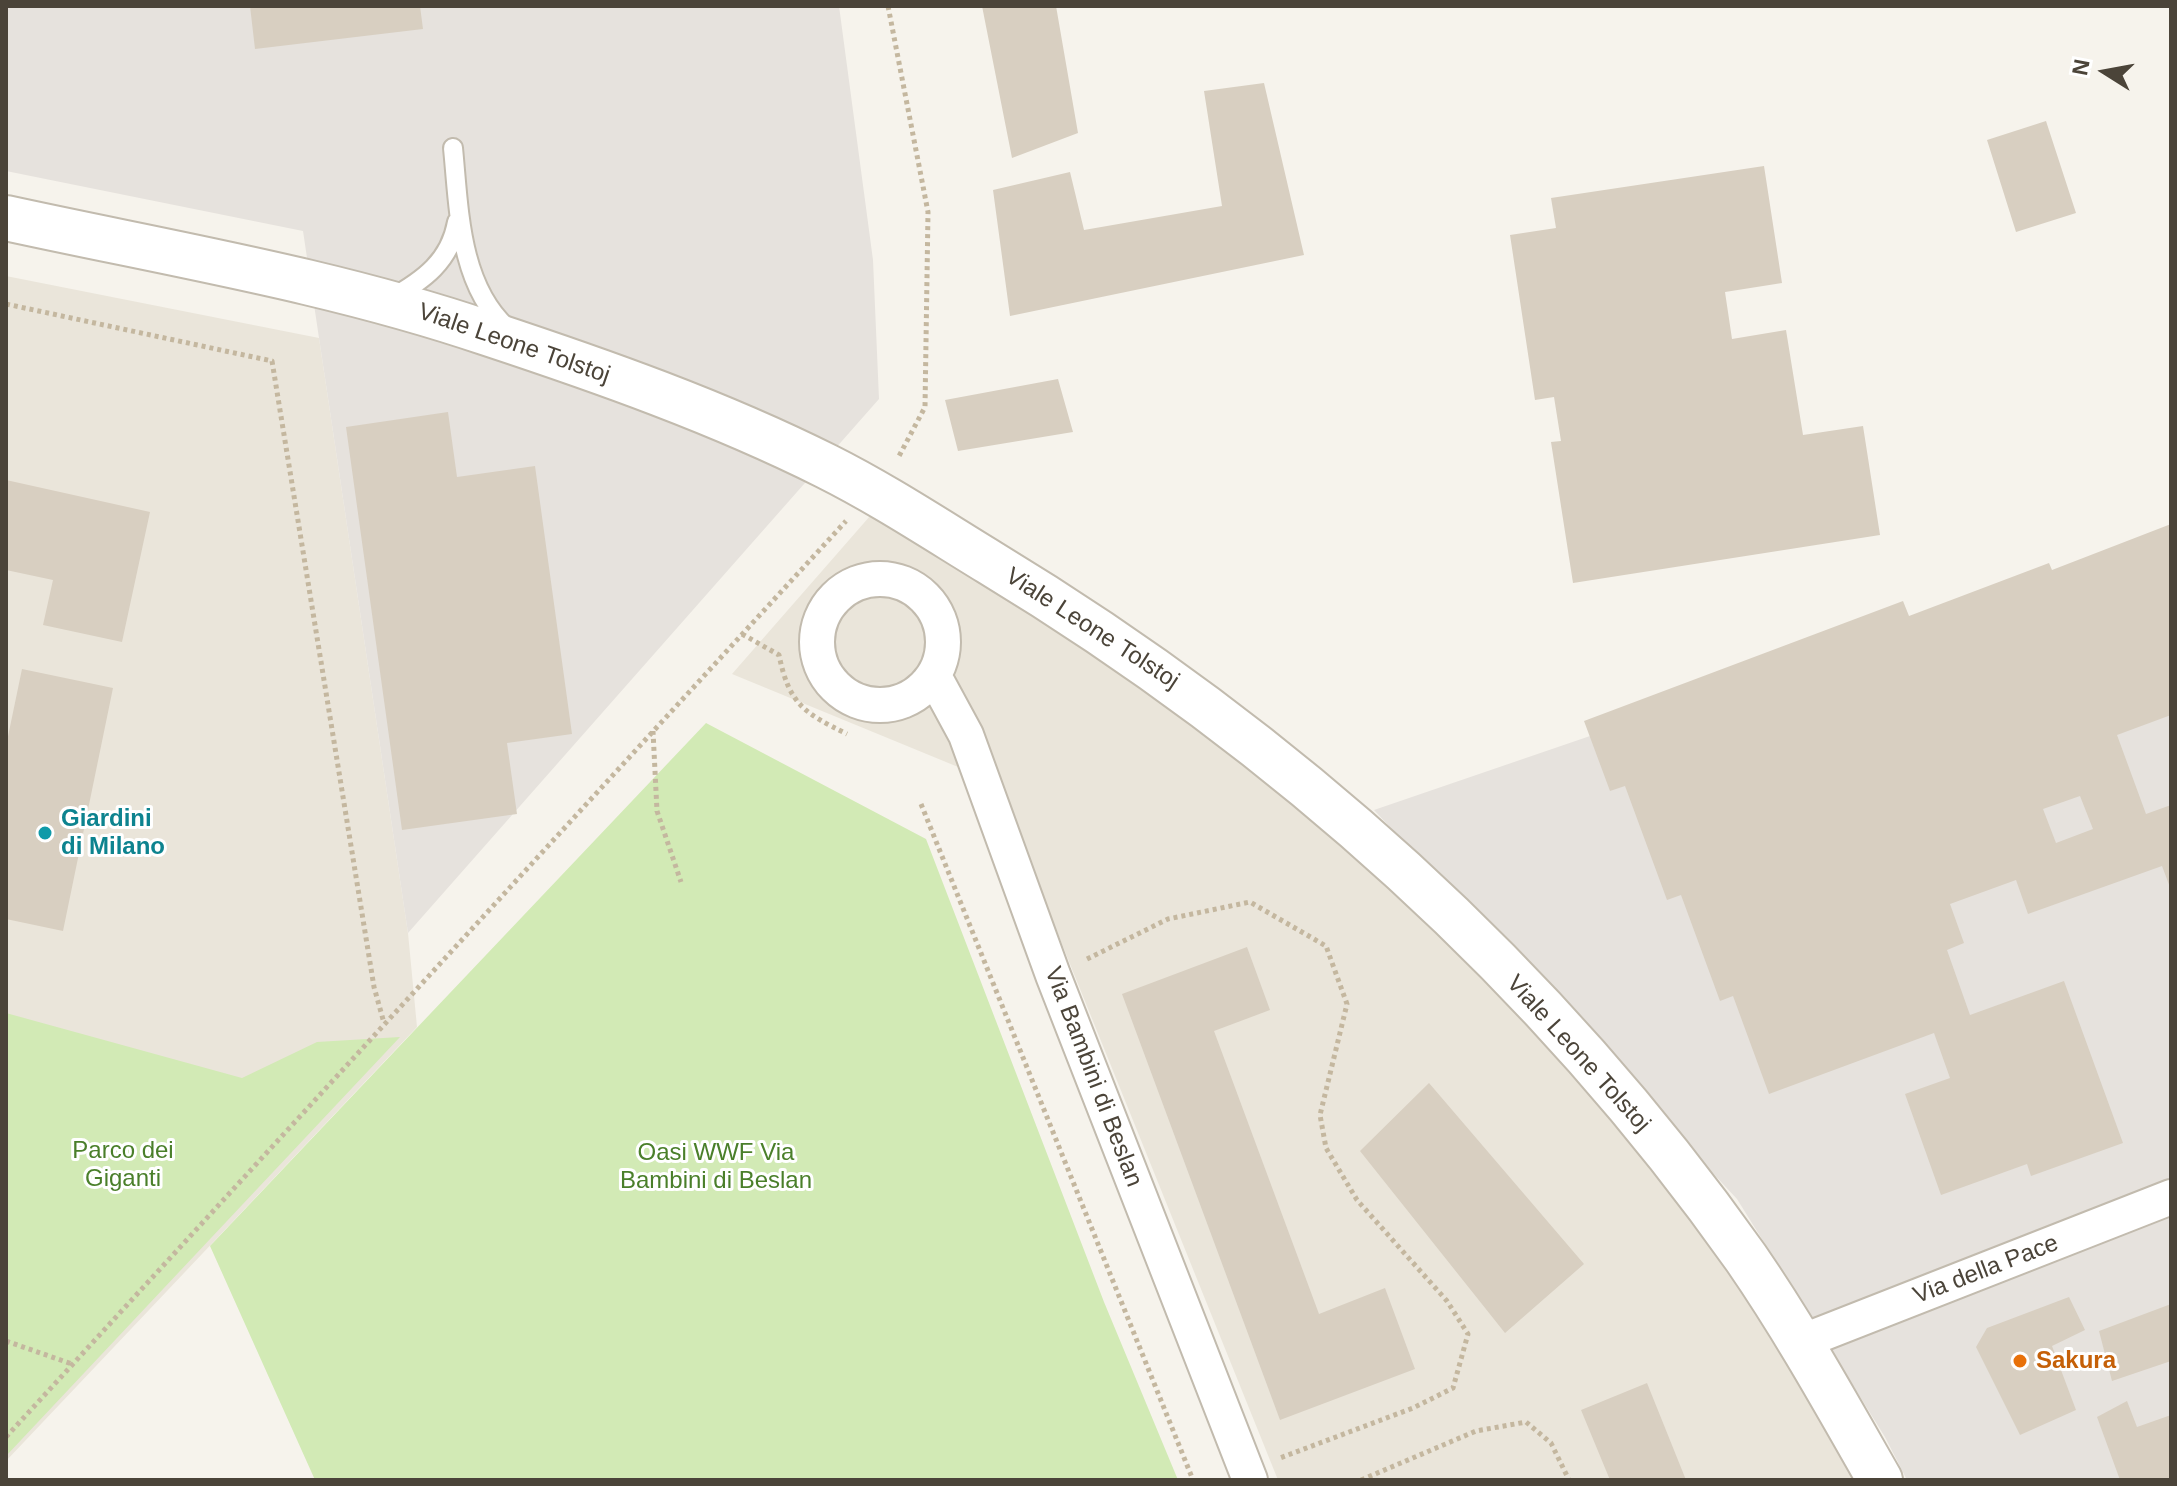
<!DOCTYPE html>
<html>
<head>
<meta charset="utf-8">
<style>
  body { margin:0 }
  #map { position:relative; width:2177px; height:1486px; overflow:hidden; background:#f6f3ec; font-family:Arial,sans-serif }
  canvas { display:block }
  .frame { position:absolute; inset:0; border:8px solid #4b4439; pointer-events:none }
  .north { position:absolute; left:2065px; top:32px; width:80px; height:80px; -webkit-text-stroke:6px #fff; paint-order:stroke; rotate:281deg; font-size:22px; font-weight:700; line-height:32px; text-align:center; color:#4b4439 }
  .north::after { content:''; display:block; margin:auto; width:28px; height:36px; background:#4b4439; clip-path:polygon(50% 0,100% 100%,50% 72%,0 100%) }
</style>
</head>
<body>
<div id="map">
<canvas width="2177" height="1486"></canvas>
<div class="frame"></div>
<div class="north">N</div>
</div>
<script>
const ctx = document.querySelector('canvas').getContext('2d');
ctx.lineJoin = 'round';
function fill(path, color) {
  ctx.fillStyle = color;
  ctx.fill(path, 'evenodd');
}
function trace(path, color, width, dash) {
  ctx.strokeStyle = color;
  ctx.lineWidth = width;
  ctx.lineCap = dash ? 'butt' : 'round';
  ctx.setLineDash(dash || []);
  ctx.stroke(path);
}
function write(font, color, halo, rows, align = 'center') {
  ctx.font = font + ' Arial,sans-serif';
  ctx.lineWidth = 6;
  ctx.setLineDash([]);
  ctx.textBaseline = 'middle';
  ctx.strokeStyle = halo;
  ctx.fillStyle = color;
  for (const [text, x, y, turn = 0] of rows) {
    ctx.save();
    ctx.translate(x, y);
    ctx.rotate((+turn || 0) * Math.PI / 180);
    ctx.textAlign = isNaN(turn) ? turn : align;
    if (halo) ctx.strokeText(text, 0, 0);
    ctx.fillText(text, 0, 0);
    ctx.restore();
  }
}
fill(new Path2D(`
  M6,276L319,338L408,933L417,1027L6,1461Z
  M877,508L1222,734L1477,958L1690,1201L1860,1480H1278L997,783L732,674Z`), '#eae5da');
fill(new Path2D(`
  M6,6H839L873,260L879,399L408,933L303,231L6,171Z
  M2171,537V1480H1907L1885,1437L1737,1199L1374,810Z`), '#e6e2dd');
fill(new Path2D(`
  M706,723L926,839L1104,1302L1178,1480H315L210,1246Z
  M6,1013L242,1078L317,1042L400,1037L6,1456Z`), '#d2eab5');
fill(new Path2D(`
  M250,6H420L423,29L255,49Z
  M982,6H1056L1078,133L1012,158Z
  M1264,83L1304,255L1010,316L993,190L1070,172L1084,230L1222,206L1204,91Z
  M2046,121L2076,213L2016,232L1987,140Z
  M1764,166L1782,283L1725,292L1732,339L1786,330L1803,435L1863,426L1880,535L1573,583L1551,442L1561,441L1554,397L1535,400L1510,235L1556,228L1551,198Z
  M1058,379L1073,432L958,451L945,400Z
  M448,412L457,477L535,466L572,734L507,743L517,814L402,830L346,427Z
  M6,480L150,512L122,642L43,625L53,580L6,570Z
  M2171,524V715L2117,735L2146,814L2171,805V890L2162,866L2028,914L2016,880L1950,904L1964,943L1947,950L1970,1015L2064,981L2123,1143L2031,1176L2027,1164L1941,1195L1905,1094L1950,1078L1934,1033L1769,1094L1733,996L1720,1001L1681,895L1667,900L1625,786L1610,791L1584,721L1903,601L1909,616L2049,563L2052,570ZM2080,796L2093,829L2056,843L2043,809Z
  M22,669L113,688L63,931L6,919V746Z
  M1247,947L1270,1010L1214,1031L1319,1314L1385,1288L1415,1369L1280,1420L1122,994Z
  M1429,1083L1584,1264L1505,1333L1360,1151Z
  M2069,1297L2085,1330L2052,1346L2076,1410L2020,1435L1976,1347L1987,1328Z
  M2171,1304V1361L2112,1381L2099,1331Z
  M1647,1383L1686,1480H1610L1581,1410Z
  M2127,1401L2137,1427L2171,1415V1480H2120L2097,1417Z`), '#d8cfc1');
const service = new Path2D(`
  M453,148C459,208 459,284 507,328
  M390,299C424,280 450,261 457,222`);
const minor = new Path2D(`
  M817 642a63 63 0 1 1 126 0a63 63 0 1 1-126 0Z
  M934,676L966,735L1053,975L1250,1480
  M1801,1342L2171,1197`);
const tertiary = new Path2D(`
  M6,218C166,253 331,280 487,333C602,371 718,412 826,466C882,494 935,529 989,562C1285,741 1546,975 1746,1258C1795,1329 1837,1405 1880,1480`);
trace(service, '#c2bbae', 22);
trace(minor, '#c2bbae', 38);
trace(tertiary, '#c2bbae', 48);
trace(new Path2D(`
  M888,6L928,212L925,407L898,458
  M6,304L272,361L374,987L384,1023
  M742,634L779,655C789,704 804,713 847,734
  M653,731L657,811L681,882
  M921,804L1193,1480
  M1087,959L1168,919L1250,902L1326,946L1347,1004L1320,1115L1326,1148L1357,1200L1447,1301L1468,1334L1453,1388L1413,1408L1280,1458
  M6,1341L72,1364
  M6,1437L846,521
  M1361,1480L1476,1431L1526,1422L1551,1443L1569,1480`), '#c4b79f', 5, [4, 4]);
trace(service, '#fff', 18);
trace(minor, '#fff', 34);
trace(tertiary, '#fff', 44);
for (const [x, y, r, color] of [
  [45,833,8,"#0f9aa8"],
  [2020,1361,8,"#e8710a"]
]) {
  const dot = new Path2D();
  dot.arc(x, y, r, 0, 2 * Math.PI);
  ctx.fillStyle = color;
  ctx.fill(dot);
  trace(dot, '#fff', 3);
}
write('24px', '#4b4439', '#fff', [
  ["Viale Leone Tolstoj",514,344,19],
  ["Viale Leone Tolstoj",1092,629,33],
  ["Viale Leone Tolstoj",1578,1054,48],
  ["Via Bambini di Beslan",1093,1077,69],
  ["Via della Pace",1986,1270,-21]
]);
write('bold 24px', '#0d838f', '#fff', [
  ["Giardini",61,819],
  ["di Milano",61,847]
], 'left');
write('24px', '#4a7f2a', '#fff', [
  ["Parco dei",123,1151],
  ["Giganti",123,1179],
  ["Oasi WWF Via",716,1153],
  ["Bambini di Beslan",716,1181]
]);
write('bold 24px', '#c56008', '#fff', [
  ["Sakura",2036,1361]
], 'left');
</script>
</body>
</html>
